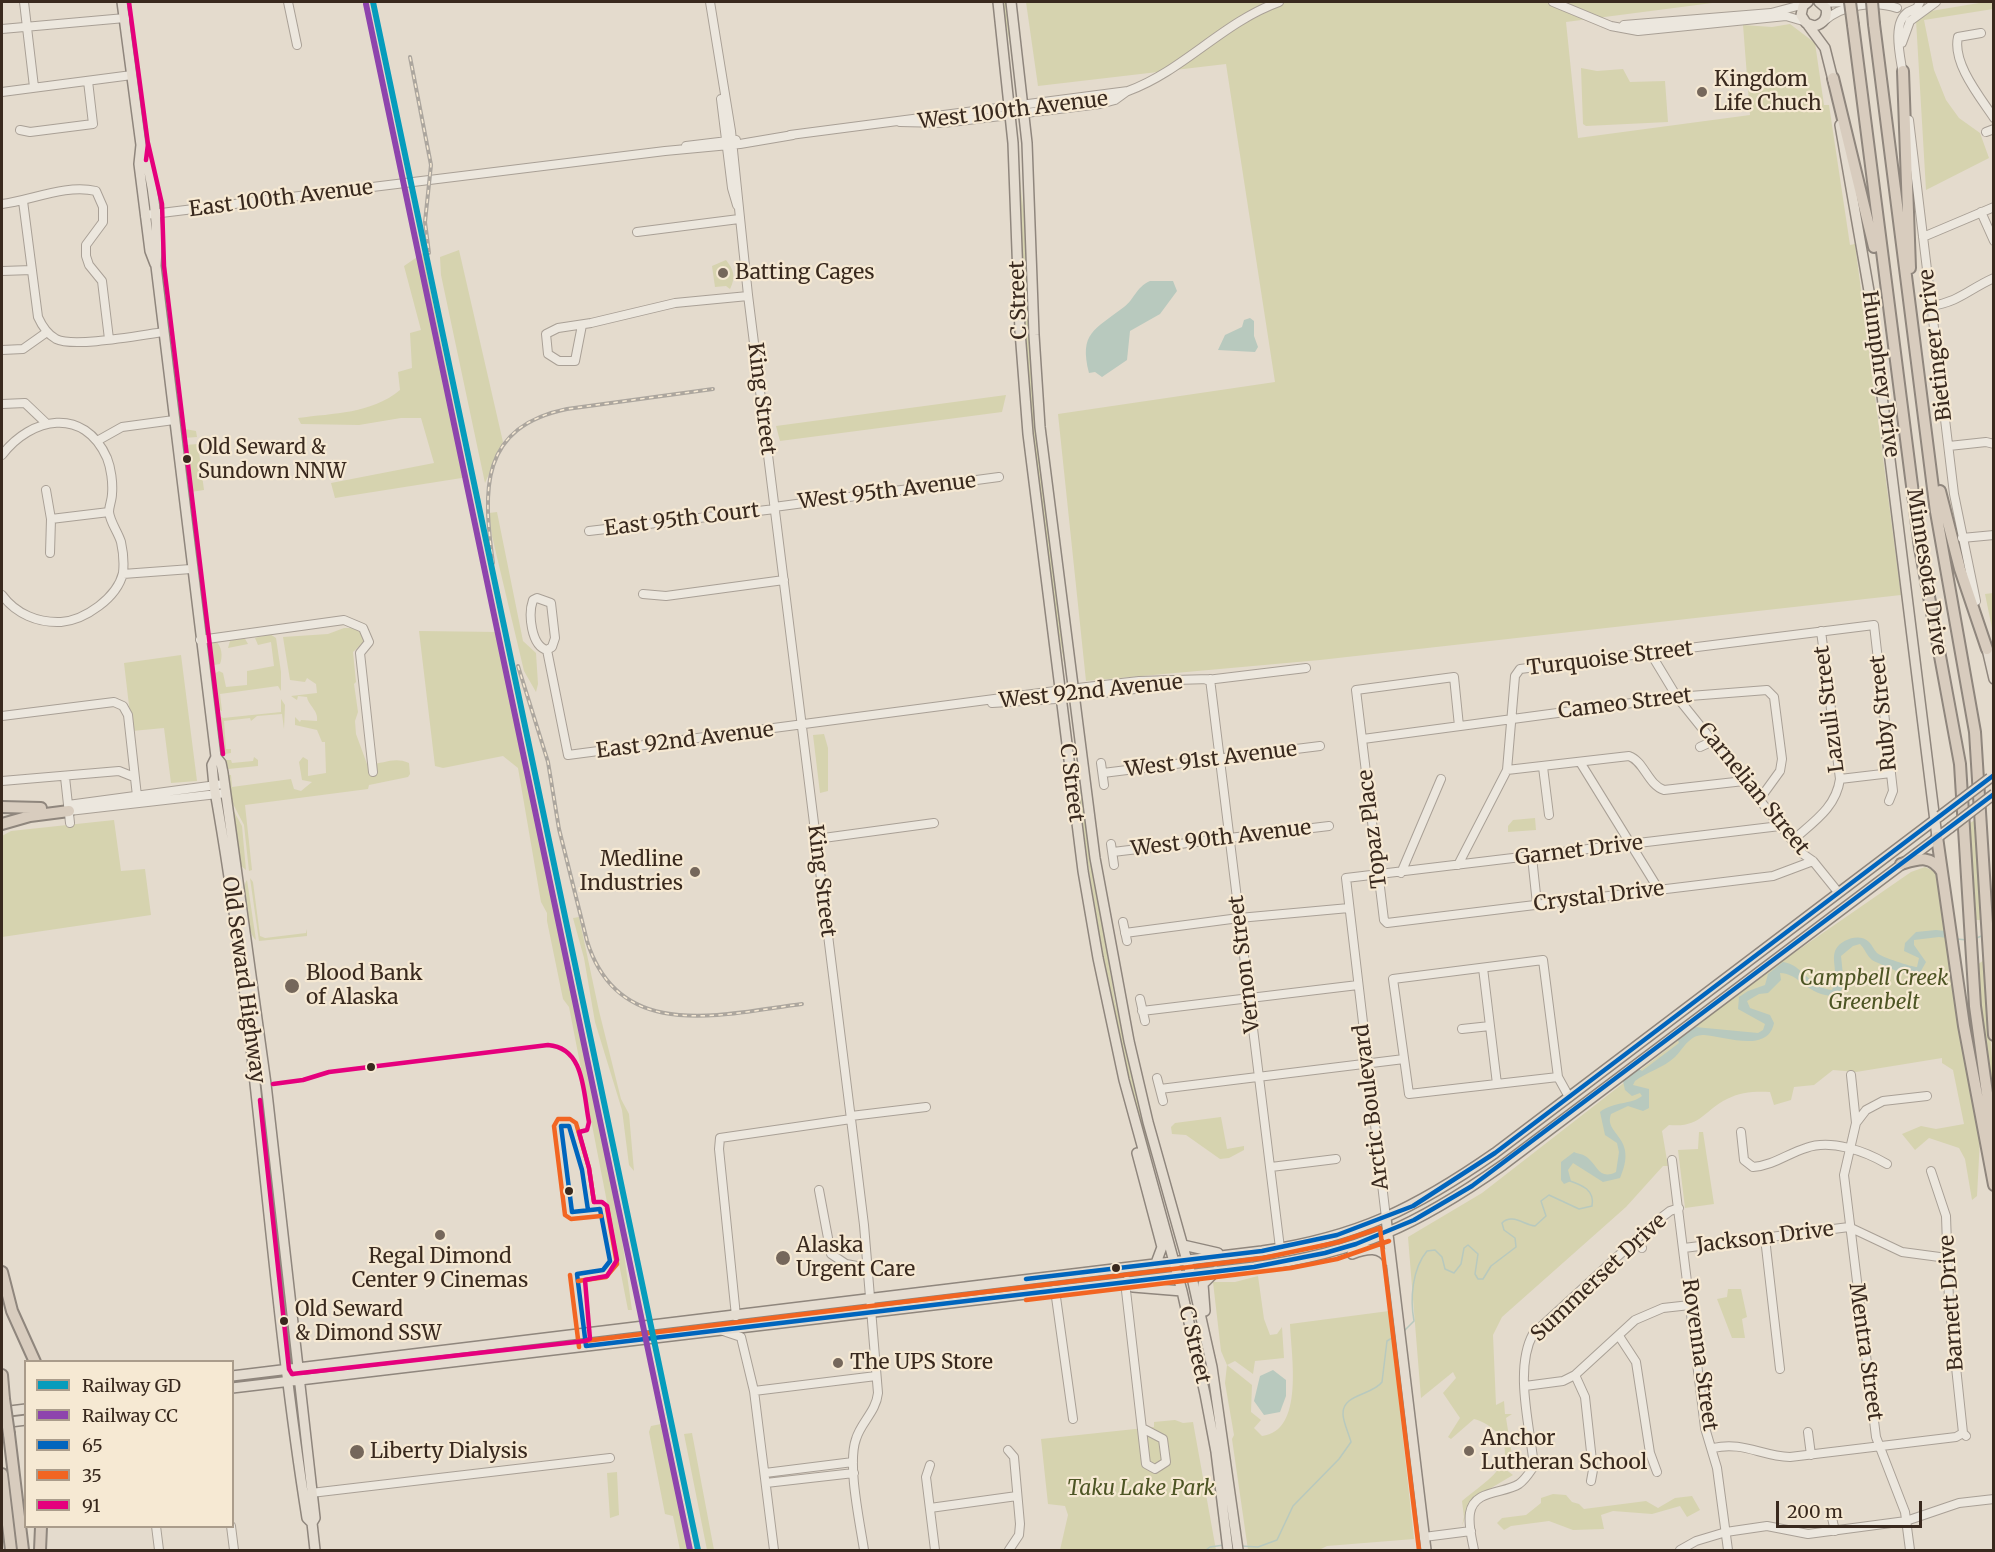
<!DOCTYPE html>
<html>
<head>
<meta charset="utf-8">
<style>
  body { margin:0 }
  #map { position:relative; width:1995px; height:1552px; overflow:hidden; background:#e4dbcd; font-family:Merriweather,serif }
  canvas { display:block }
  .frame { position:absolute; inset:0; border:3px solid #39291e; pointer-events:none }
  .legend { position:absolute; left:24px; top:1360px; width:210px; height:168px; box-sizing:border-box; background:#f6e9d3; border:2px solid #aa9c8b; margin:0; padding:8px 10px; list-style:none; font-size:18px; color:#39291e }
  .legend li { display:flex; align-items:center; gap:12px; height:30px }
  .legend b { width:30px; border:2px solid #aa9c8b }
  .scale { position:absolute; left:1776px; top:1501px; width:146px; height:27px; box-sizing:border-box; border:3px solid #39291e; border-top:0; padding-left:8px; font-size:18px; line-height:21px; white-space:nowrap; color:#39291e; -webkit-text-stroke:4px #f6e9d3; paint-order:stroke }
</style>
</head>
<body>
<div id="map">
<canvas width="1995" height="1552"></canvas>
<div class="frame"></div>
<ul class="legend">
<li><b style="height:8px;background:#069cbc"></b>Railway GD</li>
<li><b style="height:8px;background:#8e44ad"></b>Railway CC</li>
<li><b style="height:8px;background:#0065bd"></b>65</li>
<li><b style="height:8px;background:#f26522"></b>35</li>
<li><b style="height:8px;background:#e5007d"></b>91</li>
</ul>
<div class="scale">200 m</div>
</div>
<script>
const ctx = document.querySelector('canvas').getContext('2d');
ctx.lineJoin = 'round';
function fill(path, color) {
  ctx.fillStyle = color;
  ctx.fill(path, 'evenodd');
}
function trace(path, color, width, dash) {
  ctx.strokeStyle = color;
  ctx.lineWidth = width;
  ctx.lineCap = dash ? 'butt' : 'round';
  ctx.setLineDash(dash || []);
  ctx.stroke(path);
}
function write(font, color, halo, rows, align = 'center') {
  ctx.font = font + ' Merriweather,serif';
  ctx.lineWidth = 4.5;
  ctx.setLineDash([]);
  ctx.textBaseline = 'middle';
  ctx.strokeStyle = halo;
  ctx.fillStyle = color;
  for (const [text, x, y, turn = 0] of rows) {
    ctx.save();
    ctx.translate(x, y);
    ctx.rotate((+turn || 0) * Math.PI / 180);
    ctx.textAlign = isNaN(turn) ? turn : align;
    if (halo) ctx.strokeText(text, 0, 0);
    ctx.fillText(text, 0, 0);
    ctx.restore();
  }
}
fill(new Path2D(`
  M1002,2H1008L1016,79L1004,12Z
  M1026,2H1720L1566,22L1578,138L1750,115L1743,25L1772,27L1790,24L1815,43L1824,105H1829L1850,245L1855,244L1901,595L1320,660L1086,681L1058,414L1275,382L1226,64L1038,86Z
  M1985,2H1993V9L1924,20L1934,70L1946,100L1959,118L1980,133L1989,158L1926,190L1916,20L1925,12Z
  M1581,68L1597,71L1623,69L1630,82L1665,81L1668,122L1586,126L1583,124Z
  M1019,172L1028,249L1031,349L1039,452L1065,668L1052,597L1029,403Z
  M459,250L503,442L485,483L441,275L440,257Z
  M423,253L468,477L335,498L331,483L434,463L421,418H401L359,425L301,424L298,418C334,413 371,414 400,390L398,372L412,368L410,333L421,330L404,266Z
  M726,260C734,270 736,277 730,289L726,286L715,287L712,266Z
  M180,388L185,429L196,431L197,437L184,438Z
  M1006,395L1002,412L780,441L776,426Z
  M198,444L204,490L191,492L189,461L185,445Z
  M497,512L523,641L536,653L538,684L536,692L524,671L492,536L489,513Z
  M1993,593H1994L1993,633L1985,594Z
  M344,628H356L366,640L353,652L356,682L354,684L358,712L355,721L356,734L367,764C383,765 393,756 409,763L410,774L408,777L369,785L368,789L245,805L252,870L249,871L244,825L231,800L228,775H231L232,787L291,779L294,789L301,791L312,782L302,780L299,762L303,757L308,760V776L326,773L325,742H322L317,730L295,725V717L300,722L301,720L317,721C319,711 308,705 307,697L298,696L297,700L291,696L317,693L316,684L307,678L305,682L290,680L283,637L328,634Z
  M419,631L498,632L507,689L611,1162L632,1310H628L569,1007L563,999L547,921V913L541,902L518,768L503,756L443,768L435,766Z
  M270,634L276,638L281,672V691L278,686L220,694L222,711L219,710L214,674L219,671L223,673L226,687L247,685V671L274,666L271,642L258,645L255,638Z
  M244,637L248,644L228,648L230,641Z
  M215,641C222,645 223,657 220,664L214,665L210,644Z
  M181,655L197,781L171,783L164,728L132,731L124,663Z
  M281,699L285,705L284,729L282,714L257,716L251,721L250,718L224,721L226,749H231V753L225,754L220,716L223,718L281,712Z
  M1069,722L1115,1001L1156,1162C1141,1145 1129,1084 1124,1059C1099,947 1083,836 1069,722Z
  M824,734L828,748V791L820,793L813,735Z
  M254,757L258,760V766L228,769L226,760H231L232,763L253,761Z
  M230,804L242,826L246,870L240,865Z
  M1535,818L1536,830L1508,832V826L1513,820Z
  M1978,818L1982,915L1981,920H1975L1970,823Z
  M114,820L121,871L145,869L151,915L2,937V836L11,831Z
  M1925,867L1936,872L1963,1054L1980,1139L1977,1196L1972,1200L1965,1159L1959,1148L1929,1138L1915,1150L1902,1134L1921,1126L1936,1129L1964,1124L1953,1070L1942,1063V1058L1856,1072L1833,1070L1814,1085L1794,1087L1791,1100L1774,1105L1770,1092C1756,1091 1740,1092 1727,1099C1703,1111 1701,1128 1669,1125L1662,1131L1668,1166H1663L1626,1207L1502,1317L1493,1335L1496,1405L1504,1401L1505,1414H1512L1506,1418L1512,1455L1505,1469L1513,1475L1471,1500L1462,1526L1464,1517L1462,1501C1473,1491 1493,1479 1501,1465C1514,1444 1493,1424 1474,1419L1451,1439L1448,1437L1460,1418L1443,1393L1456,1378L1453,1372L1421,1398L1408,1237L1482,1193L1765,973L1911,872Z
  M250,878L253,882L260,936L265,938L306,933L307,929V936L259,941Z
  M247,880L256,940C247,934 240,887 247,880Z
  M579,917L599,1011L621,1099L629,1114L634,1171L629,1165L622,1110L595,1022L584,958L573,918Z
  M1984,960L1993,1070V1117L1981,1035L1977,965Z
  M1221,1117L1227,1149L1244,1146V1150L1229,1158L1220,1159L1186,1135L1172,1134L1171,1127L1175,1123Z
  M1699,1132H1703L1714,1204L1685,1208L1678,1150L1698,1149Z
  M1258,1276L1264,1319L1270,1335L1277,1334L1282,1327L1284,1358L1255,1361L1253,1374L1235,1361L1227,1365L1252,1385L1251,1412L1261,1420L1254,1428L1262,1436C1305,1431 1291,1355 1290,1324L1389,1311L1414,1539L1327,1546L1319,1550H1248L1232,1439L1234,1435L1225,1383L1227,1365L1221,1351L1213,1282H1235Z
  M1728,1289H1741L1747,1317L1742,1319L1745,1338H1732L1717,1299L1727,1297Z
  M1175,1420L1183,1423L1193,1422L1216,1550H1060L1068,1515L1065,1506L1048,1504L1041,1439L1154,1427V1422Z
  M666,1423L689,1535L691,1550H680L673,1516L665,1514L649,1432L651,1426Z
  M692,1433L714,1550H707L684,1434Z
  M617,1472L619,1515L610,1518L607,1473Z
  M1553,1494L1566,1495L1572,1502L1579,1504L1584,1509L1646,1501L1658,1508L1675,1498L1692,1496L1700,1510L1687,1517L1680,1506L1652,1514L1613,1511L1601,1515L1604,1529L1573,1530L1549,1521L1511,1526L1504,1530L1497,1523L1502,1518L1526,1515L1541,1503V1498Z`), '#d6d3af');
fill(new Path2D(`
  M1150,281H1173L1177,291L1160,314L1130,331L1127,360L1102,377L1095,372L1089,373C1079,333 1094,330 1124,307C1135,299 1135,288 1150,281Z
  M1250,318L1254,321V336L1258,347L1255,352L1218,350L1225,335L1242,327L1244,320Z
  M1936,930L1945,931L1947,938L1939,937L1914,940V945L1926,962L1917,978C1913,978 1877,963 1872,960C1867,956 1865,949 1860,944L1853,946L1841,956L1844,985L1838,996C1808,998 1800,973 1780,973L1781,980L1768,993L1759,994L1747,1001L1750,1008L1770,1015L1774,1023C1768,1054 1724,1036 1704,1035C1690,1034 1683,1049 1675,1057C1663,1068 1647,1072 1635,1081L1633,1085L1649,1089V1108L1643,1111L1628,1106L1611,1114C1603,1135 1639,1136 1620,1178L1603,1182L1573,1163L1568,1170L1571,1181L1564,1184L1561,1180V1162L1574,1152C1578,1154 1584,1154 1588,1158C1598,1167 1600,1180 1616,1172L1619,1152L1617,1143L1605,1135L1600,1112C1614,1101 1631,1105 1642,1096L1640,1093L1632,1096L1625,1090L1623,1081L1639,1069L1642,1071L1679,1043L1678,1040L1695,1027L1758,1033L1763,1030L1765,1024L1738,1009L1739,997L1748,991L1765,985L1768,974L1783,962C1802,964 1811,989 1832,990C1840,974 1830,960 1836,949C1842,939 1860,933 1869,942C1872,945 1874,950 1877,953C1881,957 1912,967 1917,967L1919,958L1904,951L1905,943L1916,932Z
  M1273,1370L1286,1380V1396L1280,1412L1264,1415L1254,1401L1260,1376Z`), '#b8c9be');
trace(new Path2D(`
  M1957,939L1967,940
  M1974,939L1984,935
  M1404,1331L1414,1321C1410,1299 1412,1269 1427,1251L1435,1250L1442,1257L1445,1269L1454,1273L1461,1264L1464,1248L1468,1245L1478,1254L1475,1274L1478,1279H1483L1491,1266L1516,1247L1515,1238L1504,1230L1502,1223C1512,1213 1524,1225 1535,1226L1546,1216L1541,1201L1549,1195L1579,1209L1592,1206C1595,1190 1582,1185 1570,1181
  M1241,1546L1258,1547L1277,1540L1293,1506L1339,1459L1351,1442C1349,1434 1343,1422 1343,1414C1342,1394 1373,1395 1382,1382L1387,1341L1395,1336
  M1206,1550L1210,1547L1224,1545`), '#b8c9be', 1.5);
const minor = new Path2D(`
  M24,2L34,87
  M288,2L297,45
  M710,2L731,131L748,295L851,1119L864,1225L878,1393C876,1412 861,1422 856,1439C847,1464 860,1523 864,1550
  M1553,2L1611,26L1638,31L1786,16L1803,21
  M1822,3L1845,2
  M1908,12L1917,8L1920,2
  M1824,21C1842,5 1874,0 1897,8
  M1624,25L1771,13L1805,4
  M2,29L125,18
  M1981,33L1958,37C1952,63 1980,97 1994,118
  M1902,43L1910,21L1936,2
  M1903,75C1901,59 1891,23 1908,12
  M2,92L132,75
  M721,99L732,188L737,205
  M1909,120L1954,494L1976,601
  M900,122L943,123L1100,104L1115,100L1126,92
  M20,130L30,132L93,124L88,81
  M1986,132L1994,129
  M790,135L1128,91C1183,71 1223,22 1279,2
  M686,146L736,140
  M23,201L38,317C42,326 47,334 56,339C74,348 141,335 164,332
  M2,204C32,200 66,184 96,191L103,207V222L86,245V256L89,265L102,281L109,339
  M1981,212L1994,241
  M145,215L665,151L740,144L793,135
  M637,232L739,219
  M1923,237L1994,207
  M2,271L32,270
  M1931,306C1959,302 1969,289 1994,278
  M582,325L575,361H559L548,354L546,334L558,328L591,323L675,303L748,296
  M2,350L23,349L47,332
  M2,404L25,403L45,422
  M97,441L122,427L174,420
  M1949,446L1986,442L1994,444
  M2,455C31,417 84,406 107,458C111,468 113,483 112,494C112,500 109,506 109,512C110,522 118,532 121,542C123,551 124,564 123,573C117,598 85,620 61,622C38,623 16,614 2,595
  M46,490L51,519L50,553
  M774,507L999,477
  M51,519L109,512
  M589,531L775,509
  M1962,538L1994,535
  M123,574L191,569
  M643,594L666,596L784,580
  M200,640L344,620L363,628L369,642L360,653L373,772
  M547,650C531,646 528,614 533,600L537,598L551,603L555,638L552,647L547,650L568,755L1078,688L1139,681L1210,679
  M1651,654L1677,697L1803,854L1813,861L1838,892
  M1210,679L1280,1248
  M1207,680L1306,668
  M992,703L1056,699L1174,684
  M2,716L114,702L123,706L128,715L137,796
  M1459,726L1454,677L1356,690L1384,920L1387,923L1773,876L1813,861
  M1363,739L1677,697L1767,690L1774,697L1782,759L1780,771L1759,800
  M1700,747L1713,741
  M1580,762L1659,890
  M1101,763L1104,785
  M1543,767L1549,815
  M1507,770L1629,756C1644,761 1648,785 1664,790L1744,781
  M1103,773L1320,746
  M65,777L70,823
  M1840,779L1891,773
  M2,781L119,771L134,777
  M68,805L224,784
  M69,811L226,793
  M816,839L934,823
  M1792,841C1813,822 1836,808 1840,779L1821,631
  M1111,844L1114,865
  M1113,852L1329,826
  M1532,857L1537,904
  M1458,865L1507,770L1515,676L1520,669L1874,625L1893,791L1889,801
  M1401,873L1441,779
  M1123,922L1127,941
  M1125,933L1239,918L1349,908
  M1483,968L1497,1084
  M1140,999L1145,1021
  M1142,1011L1358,985
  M1462,1029L1490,1026
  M1851,1075L1856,1123
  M1558,1077L1409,1094L1393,979L1543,960L1558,1077L1569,1097
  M1157,1078L1163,1101
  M1160,1089L1404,1059
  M851,1116L926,1107
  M1741,1132L1744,1160L1753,1167C1774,1165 1787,1154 1806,1148C1831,1139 1865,1151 1887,1164
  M1672,1160L1705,1428L1717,1468L1728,1550
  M1271,1167L1336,1159
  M1931,1171L1946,1216L1949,1301L1963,1433L1966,1436
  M819,1190L831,1254L846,1264L868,1268
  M1386,1218L1346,878L1780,826
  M1765,1238L1780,1369
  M1635,1240L1642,1248
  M1684,1248L1849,1227L1902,1252L1947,1258
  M1125,1282L1146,1464L1155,1469L1166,1462L1163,1439L1142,1428
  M1055,1290L1073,1419
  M736,1316L719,1149L720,1138L851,1119
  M723,1331L741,1337L754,1391L774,1550
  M1619,1336L1636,1362L1650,1453L1657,1472
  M1575,1375L1585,1397L1593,1470L1591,1481
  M1525,1386L1563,1381L1575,1375L1635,1320L1663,1308L1690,1305
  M754,1391L876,1376
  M1808,1432L1811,1455
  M1713,1448C1743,1441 1761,1456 1790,1457L1956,1437L1963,1433
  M1008,1450L1014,1457L1020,1524L1019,1535L1009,1550
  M930,1465L926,1477L935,1550
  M765,1473L853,1462
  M766,1483L854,1473
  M311,1493L610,1458
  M930,1508L1017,1496
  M1832,1518L1835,1531
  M156,1526L159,1550
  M231,1526L234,1550
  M1424,1537L1471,1531
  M1474,1550C1472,1539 1468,1525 1470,1513C1474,1489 1504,1494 1519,1484C1526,1479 1529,1473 1534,1466C1530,1427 1514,1369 1533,1334L1653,1224L1670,1211L1679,1208
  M1680,1550L1696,1541L1726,1532L1767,1526L1808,1534L1906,1521L1959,1503L1994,1499
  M1910,1550L1905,1512L1876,1437L1844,1175L1856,1123L1866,1110L1883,1101L1927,1096`);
const major = new Path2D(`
  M122,2L141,145L139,164L150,251L155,264
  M998,2L1013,143L1020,331L1028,434L1083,871L1098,958L1124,1080L1182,1291L1205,1394L1216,1452L1228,1550
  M1011,2L1027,143L1034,335L1040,427L1095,858L1129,1041L1148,1122L1193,1282L1212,1367L1238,1550
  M1808,2L1803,6L1801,15L1806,23L1814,26C1824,24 1828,17 1826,8L1819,2
  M1808,25L1825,48L1834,84
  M1840,125L1869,291L1937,837
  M141,145C154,179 159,230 156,266L216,757L212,765L214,786C258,1028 268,1275 307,1518L312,1523
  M1987,649L1994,679
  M216,757L221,763L223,773L266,1084L315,1518L312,1523L315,1550
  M1137,1153L1162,1247L1156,1263
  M1386,1218L1426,1550
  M1183,1245L1218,1253
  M1352,1254C1366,1249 1381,1245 1389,1261
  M1127,1281L1133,1287L1182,1291
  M1205,1311L1203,1284L1216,1271
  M232,1376L1262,1251C1358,1237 1416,1208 1495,1153L1940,816
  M232,1388L1254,1267C1360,1252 1416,1226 1503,1165L1950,828
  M2,1412L26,1409
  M2,1423L26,1420`);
const highway = new Path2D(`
  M1874,24L1936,512L1975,732L1994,1035
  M1853,25L1920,548L1960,764L1975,1006L1994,1144
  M1903,71L1910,268
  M1833,78L1874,247
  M1940,491L1960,569L1987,649
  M2,807L41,808
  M2,824L30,816L69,811
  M1937,837L1964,1026L1994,1185
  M1901,864C1918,859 1931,854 1942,872
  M2,1272L12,1311L35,1362
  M2,1375L4,1399
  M9,1434L23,1550
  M2,1474L11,1550
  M40,1550L41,1527`);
trace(minor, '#a9a096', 10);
trace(major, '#8f867d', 12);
trace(highway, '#8f867d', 14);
trace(minor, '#ece7de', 8);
trace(major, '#e4dcd0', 9);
trace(highway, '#d8ccbe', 10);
const rail = new Path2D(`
  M410,57L431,165L425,222L429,253
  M493,563C483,490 479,427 567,409L713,389
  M518,666L548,762L559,829L587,941C619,1044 723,1014 802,1004`);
trace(rail, '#aca69e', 4);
trace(rail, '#f6e9d3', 1.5, [4.5]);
const majorBridge = new Path2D(`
  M1940,816L1990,778
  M1950,828L1994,794`);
const highwayBridge = new Path2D(`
  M1850,2L1853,25
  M1872,2L1874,24
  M4,1399L9,1434`);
trace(majorBridge, '#8f867d', 12, []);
trace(highwayBridge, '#8f867d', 14, []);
trace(majorBridge, '#e4dcd0', 9);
trace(highwayBridge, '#d8ccbe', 10);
trace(new Path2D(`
  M588,1210L582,1170L569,1126H561L572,1212L600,1209L610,1261L603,1270L577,1274L586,1346L1254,1267L1325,1253L1356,1244L1414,1220L1472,1186L1994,794
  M1026,1279L1262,1251L1337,1235L1413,1206L1495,1153L1994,775`), '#0065bd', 4.5);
trace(new Path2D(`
  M594,1202L589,1168L576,1123L570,1119H558L554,1126L565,1215L571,1219L601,1216
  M570,1275L579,1347
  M578,1281L606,1277L617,1264L607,1208
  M1026,1300L1291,1268L1337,1259L1389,1241
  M585,1341L1263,1258L1339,1242L1380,1228L1419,1550`), '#f26522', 4.5);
trace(new Path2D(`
  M129,2L148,144L146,160
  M148,143L162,204L164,266L223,754
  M260,1100L289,1369L292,1374L585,1341L590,1339L585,1280L607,1276L617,1260L607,1206L602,1202H594L589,1168L579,1132L587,1130L589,1122C583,1092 585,1048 548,1045L329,1072L303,1080L273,1084`), '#e5007d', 4.5);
trace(new Path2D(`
  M373,2L698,1550`), '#069cbc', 6);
trace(new Path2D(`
  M366,4L690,1550`), '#8e44ad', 6);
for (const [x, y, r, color] of [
  [1702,92,6,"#75675b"],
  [723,273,6,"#75675b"],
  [187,459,5,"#39291e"],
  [695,872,6,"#75675b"],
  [292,986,8,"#75675b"],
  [371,1067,5,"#39291e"],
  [569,1191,5,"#39291e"],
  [440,1235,6,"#75675b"],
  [783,1258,8,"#75675b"],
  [1116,1268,5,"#39291e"],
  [284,1321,5,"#39291e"],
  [838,1363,6,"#75675b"],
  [1469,1451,6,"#75675b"],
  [357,1452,8,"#75675b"]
]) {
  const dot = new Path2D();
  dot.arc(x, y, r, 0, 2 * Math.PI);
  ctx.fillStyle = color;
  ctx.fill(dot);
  trace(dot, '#f6e9d3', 2);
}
write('20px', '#39291e', '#f6e9d3', [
  ["Old Seward &",198,448],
  ["Sundown NNW",198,472],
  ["Old Seward",295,1310],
  ["& Dimond SSW",295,1334]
], 'left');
write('21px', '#39291e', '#f6e9d3', [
  ["Kingdom",1714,80],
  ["Life Chuch",1714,104],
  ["Batting Cages",735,273],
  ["Medline",683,860,"right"],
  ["Industries",683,884,"right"],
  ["Blood Bank",306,974],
  ["of Alaska",306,998],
  ["Alaska",796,1246],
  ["Urgent Care",796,1270],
  ["Regal Dimond",440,1257,"center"],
  ["Center 9 Cinemas",440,1281,"center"],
  ["The UPS Store",850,1363],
  ["Anchor",1481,1439],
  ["Lutheran School",1481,1463],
  ["Liberty Dialysis",370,1452]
], 'left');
write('21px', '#39291e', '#f6e9d3', [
  ["West 100th Avenue",1013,111,-7],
  ["East 100th Avenue",281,199,-7],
  ["C Street",1019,300,-92],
  ["Bietinger Drive",1936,345,-97],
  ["Humphrey Drive",1880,374,82],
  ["King Street",761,399,83],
  ["West 95th Avenue",887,492,-7],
  ["East 95th Court",682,520,-7],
  ["Minnesota Drive",1926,572,81],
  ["Turquoise Street",1610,659,-7],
  ["West 92nd Avenue",1091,692,-6],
  ["Cameo Street",1625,704,-7],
  ["Lazuli Street",1830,709,-97],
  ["Ruby Street",1884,713,-96],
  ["East 92nd Avenue",685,741,-7],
  ["West 91st Avenue",1211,760,-7],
  ["C Street",1071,783,83],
  ["Carnelian Street",1753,789,51],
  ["Topaz Place",1373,829,-97],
  ["West 90th Avenue",1221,839,-7],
  ["Garnet Drive",1579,851,-7],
  ["King Street",821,881,83],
  ["Crystal Drive",1599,897,-7],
  ["Vernon Street",1245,964,-97],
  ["Old Seward Highway",243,980,82],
  ["Arctic Boulevard",1372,1107,-97],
  ["Jackson Drive",1765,1238,-7],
  ["Summerset Drive",1599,1278,-43],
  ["Barnett Drive",1952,1303,-94],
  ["C Street",1194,1345,77],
  ["Mentra Street",1865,1352,82],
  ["Rovenna Street",1699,1355,82]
]);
write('italic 21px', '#4d5524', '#f6e9d3', [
  ["Campbell Creek",1874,979],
  ["Greenbelt",1874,1003],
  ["Taku Lake Park",1141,1489]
]);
</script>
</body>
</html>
